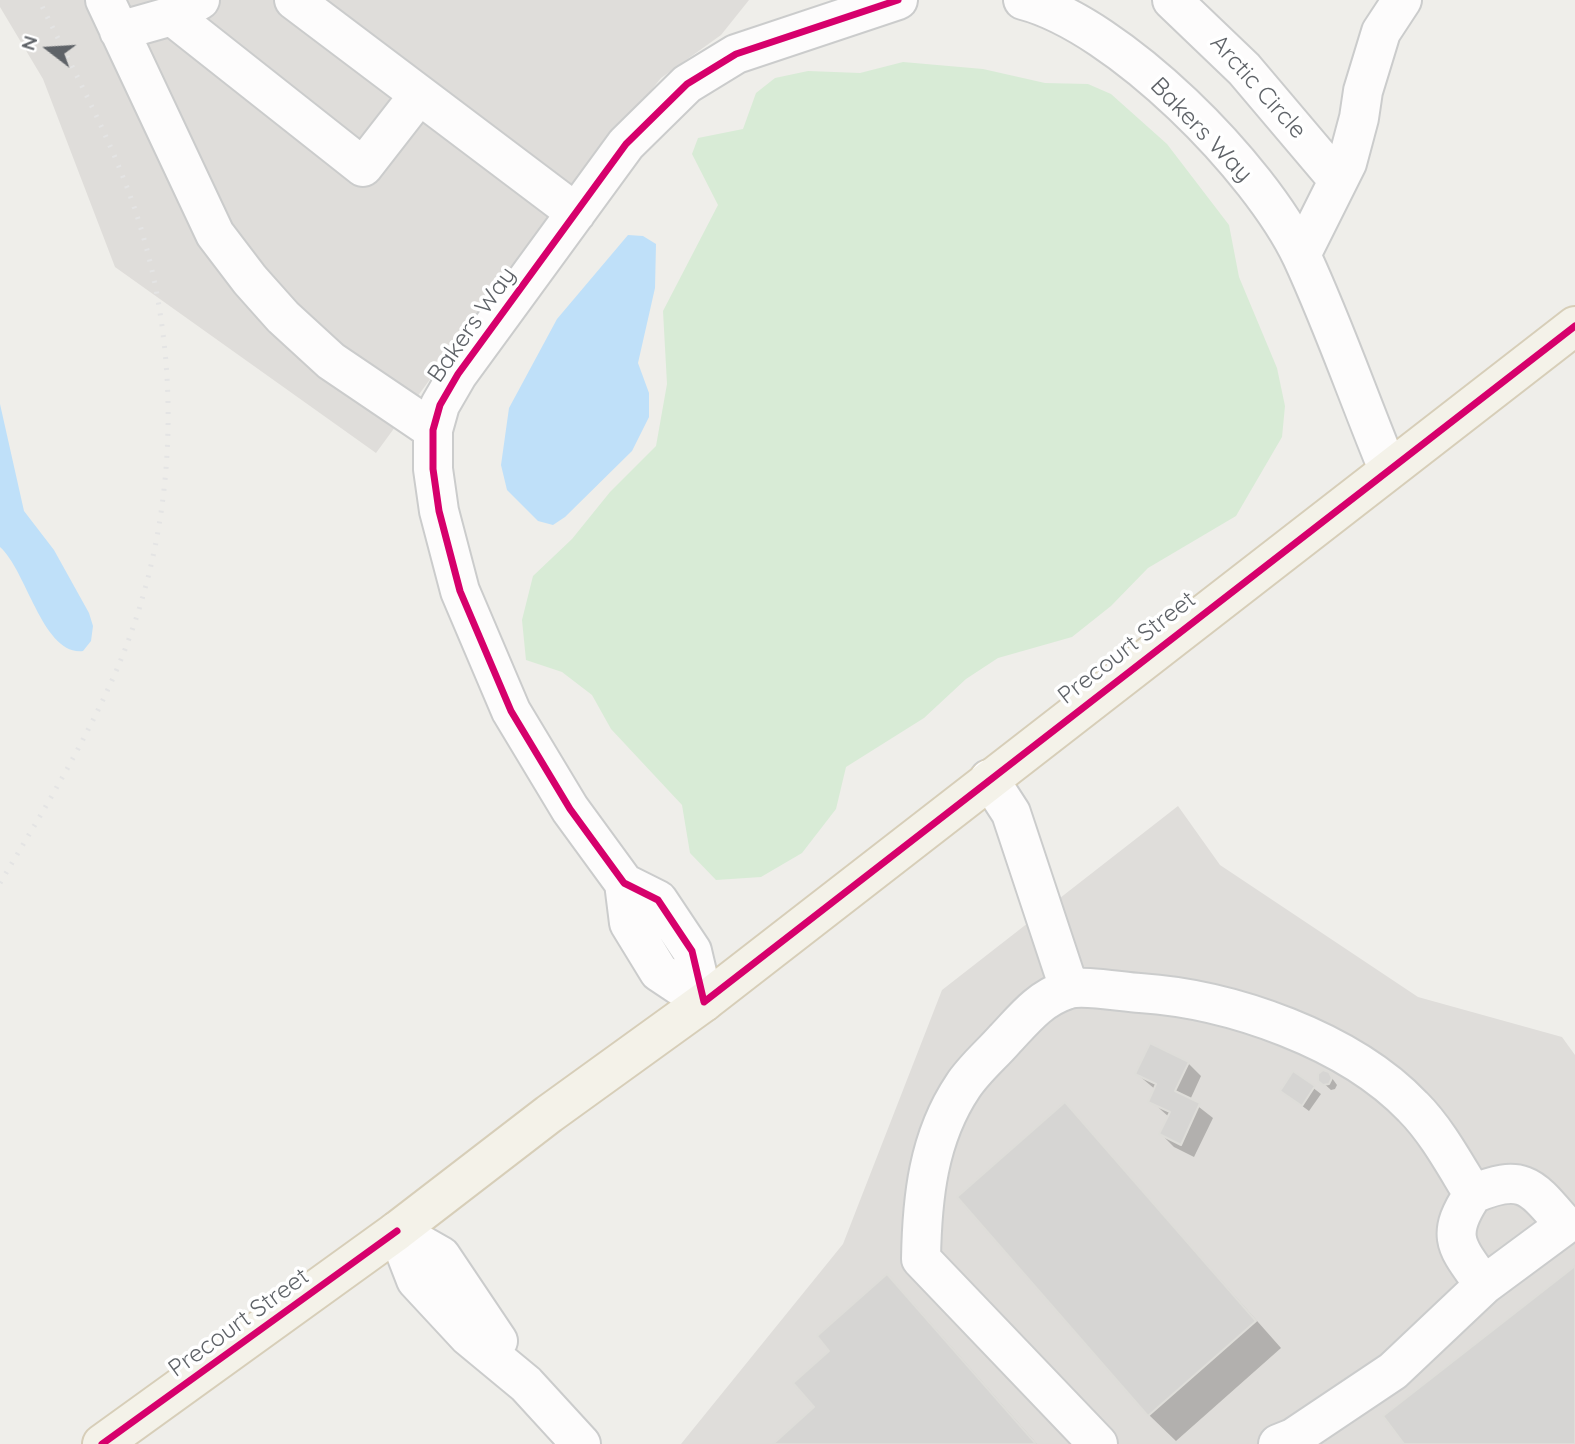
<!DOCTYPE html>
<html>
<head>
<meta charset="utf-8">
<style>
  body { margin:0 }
  #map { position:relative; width:1575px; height:1444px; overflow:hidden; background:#efeeea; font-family:Quicksand,sans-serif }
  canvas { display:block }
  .north { position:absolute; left:14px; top:14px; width:70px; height:70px; -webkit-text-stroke:5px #fff; paint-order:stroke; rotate:287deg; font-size:19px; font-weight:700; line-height:28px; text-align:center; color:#5f6368 }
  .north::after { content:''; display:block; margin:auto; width:24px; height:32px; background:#5f6368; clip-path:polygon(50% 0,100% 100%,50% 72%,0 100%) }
</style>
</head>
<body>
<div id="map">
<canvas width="1575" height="1444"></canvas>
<div class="north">N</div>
</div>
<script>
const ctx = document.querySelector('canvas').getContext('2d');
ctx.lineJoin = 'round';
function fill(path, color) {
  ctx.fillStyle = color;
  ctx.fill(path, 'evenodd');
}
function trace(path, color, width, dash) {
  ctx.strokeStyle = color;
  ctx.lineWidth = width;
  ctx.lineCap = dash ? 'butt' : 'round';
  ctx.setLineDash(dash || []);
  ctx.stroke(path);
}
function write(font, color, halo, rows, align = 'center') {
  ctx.font = font + ' Quicksand,sans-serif';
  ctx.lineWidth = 7;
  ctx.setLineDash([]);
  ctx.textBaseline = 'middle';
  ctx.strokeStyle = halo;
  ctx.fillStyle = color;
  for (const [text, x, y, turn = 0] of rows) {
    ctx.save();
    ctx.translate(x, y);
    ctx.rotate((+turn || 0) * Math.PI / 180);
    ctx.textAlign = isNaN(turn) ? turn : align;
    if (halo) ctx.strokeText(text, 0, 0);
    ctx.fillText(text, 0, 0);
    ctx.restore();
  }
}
fill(new Path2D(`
  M0,0H749L721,35L661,78L546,221L376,453L115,267L43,79L0,7Z
  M1178,806L1220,865L1418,997L1562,1037L1575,1055V1444H681L843,1244L942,990Z`), '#dfddda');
fill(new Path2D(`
  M903,62L983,69L1045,83L1088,84L1111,94L1167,144L1229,225L1239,277L1277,368L1285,406L1282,437L1236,516L1148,568L1111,606L1072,637L998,658L966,679L924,718L846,767L836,809L802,853L761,877L716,880L690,853L682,805L611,729L592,695L562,672L526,660L522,620L533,576L572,539L610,492L656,446L667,384L663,311L718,205L692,154L698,138L743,129L756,93L775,78L808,71L860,73Z`), '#d8ebd6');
fill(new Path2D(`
  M628,235L643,236L656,244L655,288L638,363L649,393V417L632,451L565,517L553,525L538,521L507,490L501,465L509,408L557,319Z
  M0,404L24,511L54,550L89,613L93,626L91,641L83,651C43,656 27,571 0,547Z`), '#bfe0f9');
fill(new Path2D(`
  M1188,1063L1201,1076L1190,1100L1213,1118L1194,1157L1174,1147L1161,1134L1169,1117L1151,1101L1156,1090L1137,1074Z
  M1294,1073L1321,1094L1309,1111L1282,1091Z
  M1329,1074L1337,1085L1335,1089L1331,1090L1320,1080Z
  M1065,1104L1281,1348L1176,1441L1149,1415Z
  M887,1276L913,1303L1037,1444H775L817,1407L832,1351Z`), '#0003');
const building = new Path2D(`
  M1150,1043L1189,1062L1175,1091L1200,1103L1181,1145L1159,1134L1170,1112L1148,1102L1156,1084L1135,1074Z
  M1323,1070L1329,1072L1332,1078L1329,1084L1323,1085L1318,1081V1074Z
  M1293,1071L1315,1086L1302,1106L1280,1091Z
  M1065,1102L1256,1321L1148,1416L957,1197Z
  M1575,1266V1444H1404L1383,1416Z
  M887,1274L1036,1444H773L814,1407L793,1383L829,1351L817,1336Z`);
fill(building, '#d6d5d3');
trace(building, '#deddd9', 2);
const minor = new Path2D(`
  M105,0L215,234L250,280L283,317L331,361L433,430
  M294,0L576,213
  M1023,0C1119,25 1260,168 1302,257C1334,326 1359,399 1388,469
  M1172,0L1244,69L1338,180
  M172,16L363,167L419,95
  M119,31L172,16L200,0
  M1301,255L1347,163L1359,118L1363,91L1381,32L1402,0
  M989,779L1011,813L1069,988
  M624,883L629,923L659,972L704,1002
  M704,1002L692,951L658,900L624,883L570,809L511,711L460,591L439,511L433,469V430L440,405L458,374L626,144L687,84L736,54L898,0
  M1473,1194C1524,1172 1532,1187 1565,1225L1484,1285
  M397,1231L416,1280L468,1336L526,1384L581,1444
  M397,1231L441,1256L498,1341
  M1098,1444L921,1259C922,1199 928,1138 963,1086C974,1069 992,1054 1005,1039C1024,1019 1039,999 1066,990C1081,984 1121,992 1140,993C1231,999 1349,1040 1413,1107C1437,1131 1455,1165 1473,1194C1444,1237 1457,1247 1484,1285L1393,1371L1293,1438L1278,1444`);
const major = new Path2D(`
  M102,1444L397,1231L549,1114L704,1002L1575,326`);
trace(minor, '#cbcccc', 42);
trace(major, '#d7ceb8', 42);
trace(minor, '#fdfcfc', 38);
trace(major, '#f4f2e9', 38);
trace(new Path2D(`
  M0,883C42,813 85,743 117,669C177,529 184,367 139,222C115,145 74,72 39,0`), '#e4e4e4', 5, [2, 9]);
trace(new Path2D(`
  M898,0L736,54L687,84L626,144L458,374L440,405L433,430V469L439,511L460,591L511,711L570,809L624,883L658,900L692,951L704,1002L1575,326
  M102,1444L397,1231`), '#d6006c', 7);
write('24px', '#5f6368', '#fff', [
  ["Arctic Circle",1258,87,48],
  ["Bakers Way",1201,130,46],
  ["Bakers Way",472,325,-55],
  ["Precourt Street",1127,648,-38],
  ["Precourt Street",239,1323,-36]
]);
</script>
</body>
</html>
